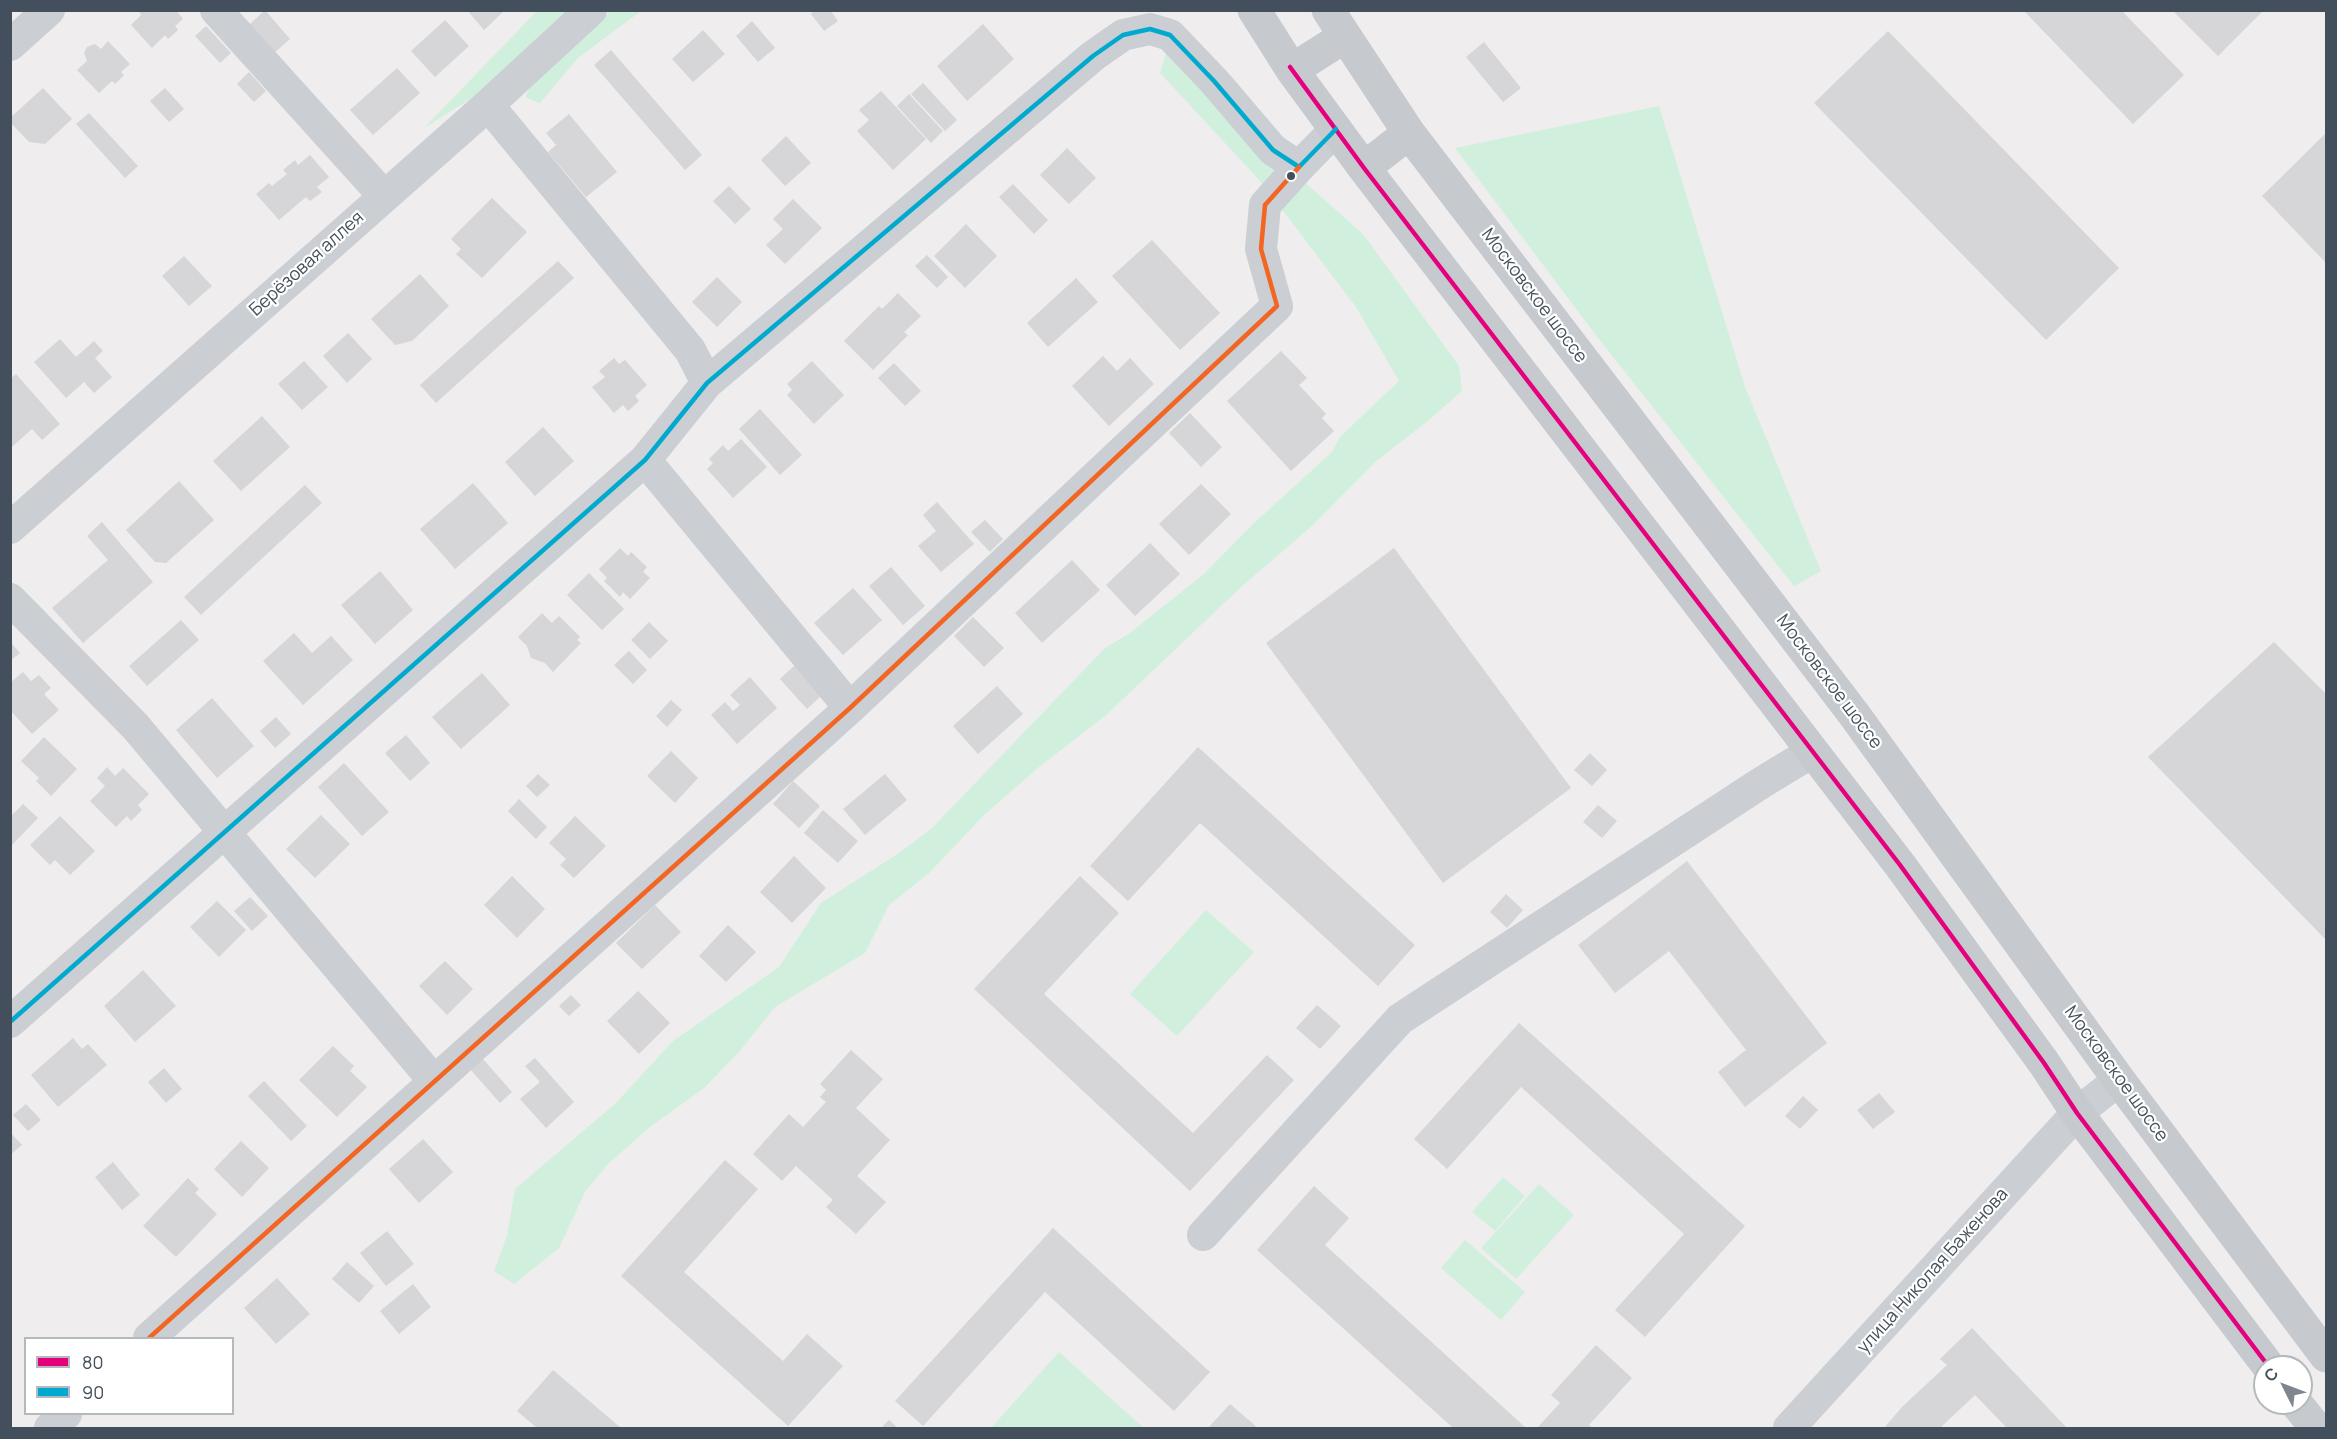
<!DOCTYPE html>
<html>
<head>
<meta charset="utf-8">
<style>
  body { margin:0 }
  #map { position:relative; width:2337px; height:1439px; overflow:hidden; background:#efeded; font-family:Manrope,sans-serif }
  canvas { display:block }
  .frame { position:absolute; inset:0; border:12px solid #434f5c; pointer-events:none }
  .legend { position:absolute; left:24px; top:1337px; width:210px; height:78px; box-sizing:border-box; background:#fff; border:2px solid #b4b9be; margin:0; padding:8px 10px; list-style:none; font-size:18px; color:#434f5c }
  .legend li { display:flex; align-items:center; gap:12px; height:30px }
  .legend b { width:30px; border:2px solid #b4b9be }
  .north { position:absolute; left:2253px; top:1355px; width:60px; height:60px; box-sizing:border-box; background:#fff; border:2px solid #b4b9be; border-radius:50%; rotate:312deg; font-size:16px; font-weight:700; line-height:24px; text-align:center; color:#434f5c }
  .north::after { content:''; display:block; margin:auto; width:21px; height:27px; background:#7f868f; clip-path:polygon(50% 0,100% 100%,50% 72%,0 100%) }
</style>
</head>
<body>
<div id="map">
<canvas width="2337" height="1439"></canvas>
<div class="frame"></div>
<ul class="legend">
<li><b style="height:8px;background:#e5007d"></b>80</li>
<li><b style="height:8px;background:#00a9ce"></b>90</li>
</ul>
<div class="north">С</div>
</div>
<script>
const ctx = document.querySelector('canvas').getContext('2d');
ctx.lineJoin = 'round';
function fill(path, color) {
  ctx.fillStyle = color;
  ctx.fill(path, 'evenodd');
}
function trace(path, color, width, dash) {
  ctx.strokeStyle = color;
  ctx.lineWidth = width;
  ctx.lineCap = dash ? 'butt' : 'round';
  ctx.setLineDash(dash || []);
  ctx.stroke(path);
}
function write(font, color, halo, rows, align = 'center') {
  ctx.font = font + ' Manrope,sans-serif';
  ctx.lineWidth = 4.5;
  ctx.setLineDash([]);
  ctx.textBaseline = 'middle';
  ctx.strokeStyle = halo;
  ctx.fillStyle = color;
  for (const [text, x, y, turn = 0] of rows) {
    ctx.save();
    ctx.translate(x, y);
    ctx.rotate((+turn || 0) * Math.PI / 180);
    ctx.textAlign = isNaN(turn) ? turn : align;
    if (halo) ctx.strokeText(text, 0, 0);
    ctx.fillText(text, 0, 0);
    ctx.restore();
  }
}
fill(new Path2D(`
  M537,11H568L483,91L424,128Z
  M611,11H641L578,58L540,103L525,97L534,79Z
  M1170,42L1283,163L1363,234L1459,366L1462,391L1429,420L1375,462L1313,525L1241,587L1105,716L1039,767L984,815L929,873L889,905L865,953L775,1007L739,1052L704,1088L650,1127L608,1164L585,1192L559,1248L514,1284L494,1271L507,1236L515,1189L615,1104L673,1041L779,967L821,903L899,853L932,828L1105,648L1130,633L1204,574L1252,525L1332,452L1340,437L1399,381L1356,307L1262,183L1160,73Z
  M1659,106L1745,387L1821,571L1794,586L1595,334L1455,148Z
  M1206,910L1254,952L1177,1036L1130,994Z
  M1503,1177L1525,1196L1495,1231L1472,1212Z
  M1539,1184L1574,1215L1516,1279L1481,1248Z
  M1465,1240L1525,1292L1501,1320L1441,1268Z
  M1059,1352L1144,1428H991Z`), '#d0f0dd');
fill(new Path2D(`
  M138,10H176L183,19L175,26L178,30L168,39L165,35L152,48L131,25L141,15Z
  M265,10L290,39L273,54L248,26Z
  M467,10H505L484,30Z
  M814,10H830L838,21L824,31L811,14Z
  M2023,10H2121L2184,75L2133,124Z
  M2172,10H2264L2218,56Z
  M445,20L469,46L435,77L411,51Z
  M752,21L775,48L758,62L736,36Z
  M983,24L1014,59L967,101L937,66Z
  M206,26L231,53L220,63L195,36Z
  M703,30L725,54L693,82L672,59Z
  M1888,31L2119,268L2046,340L1814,103Z
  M108,41L130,64L121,72L124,75L115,84L112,81L99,93L77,70L87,61L84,53L87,47L95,44L101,49Z
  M1484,42L1521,88L1503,102L1466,57Z
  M611,50L702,155L685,170L594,65Z
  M397,68L420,93L373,135L350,110Z
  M249,72L266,91L254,102L237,84Z
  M923,83L957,120L945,131L911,94Z
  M43,88L72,119L45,144L29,142L10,122V118Z
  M165,88L184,109L169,122L150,101Z
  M881,91L926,139L893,170L857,131L869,120L859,110Z
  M909,94L943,131L931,143L897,106Z
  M89,113L138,166L125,178L76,124Z
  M569,114L617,172L586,197L548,152L556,145L546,133Z
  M2326,133V263L2262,196Z
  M786,136L811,163L785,186L761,160Z
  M1067,148L1096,178L1069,204L1040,175Z
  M310,155L329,177L317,187L322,192L310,201L306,197L279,220L256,194L269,183L272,186L287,174L283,170L295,160L298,165Z
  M1013,184L1048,220L1034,234L999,197Z
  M729,186L751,209L735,224L713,201Z
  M492,198L527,232L482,278L456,254L461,249L451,239Z
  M793,199L822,228L785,264L766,245L783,229L773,219Z
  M966,224L997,256L965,288L934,256Z
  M1152,240L1220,313L1180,350L1112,276Z
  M927,255L948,277L937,288L915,266Z
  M184,256L212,286L189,306L162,276Z
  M558,261L574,278L436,403L420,385Z
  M420,274L449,306L412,341L395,345L371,319Z
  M717,277L742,302L717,327L692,302Z
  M1076,278L1098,302L1048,347L1027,323Z
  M898,293L921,316L904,332L908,335L873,370L844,341L879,306L882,309Z
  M348,333L372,359L347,383L323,356Z
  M60,339L76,357L94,341L103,351L95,358L112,377L94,393L84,382L66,398L34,362Z
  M1281,351L1307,378L1299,385L1326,414L1322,418L1334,431L1291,471L1227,401Z
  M1103,356L1117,371L1130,358L1154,384L1109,426L1072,386Z
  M614,358L619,364L625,360L647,385L635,396L639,401L628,411L623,405L614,413L592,387L605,377L599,371Z
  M304,361L328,387L302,410L278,384Z
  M812,361L844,395L814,424L787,395L792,390L787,384Z
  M894,363L921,391L905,406L878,378Z
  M16,374L60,424L42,440L32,429L13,446L10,444V379Z
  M760,409L802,455L780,475L739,429Z
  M1190,413L1222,447L1201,467L1169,433Z
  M262,416L290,447L241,491L213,461Z
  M543,427L574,461L535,496L505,462Z
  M741,439L767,467L733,498L707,469L713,463L709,459L723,445L728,451Z
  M179,481L214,520L166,563L155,562L126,530Z
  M473,483L508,523L455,569L420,529Z
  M1201,484L1231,514L1189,555L1159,524Z
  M305,485L322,503L201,615L184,597Z
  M937,502L974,544L941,572L918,546L936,531L923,515Z
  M985,520L1003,539L990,552L971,532Z
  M102,522L153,582L83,643L52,608L108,560L87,536Z
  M1150,543L1180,574L1135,616L1106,585Z
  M620,548L628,556L631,552L647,567L643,572L650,578L630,599L623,592L620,597L604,581L607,578L599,569Z
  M1394,548L1571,788L1443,883L1266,643Z
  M1072,560L1100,590L1042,643L1015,613Z
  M891,567L925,606L903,625L869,586Z
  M380,571L413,610L375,644L341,605Z
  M589,573L624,609L602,630L567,595Z
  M853,588L882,620L843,655L814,623Z
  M542,613L552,623L559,616L580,637L577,640L581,643L553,672L545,663L531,658L527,646L518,637Z
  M973,617L1004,648L984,667L954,636Z
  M181,620L199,640L147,686L129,666Z
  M649,622L668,641L650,659L631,640Z
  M294,633L312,653L331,636L353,660L303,705L263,661Z
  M10,642L20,653L10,661Z
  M2274,642L2326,694V940L2148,757Z
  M629,651L647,670L633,684L614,665Z
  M795,665L822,695L807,709L780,679Z
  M23,672L31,681L39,675L51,688L44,694L59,710L32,734L10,710V683Z
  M482,673L510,705L461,749L432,717Z
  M750,677L777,708L737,744L711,715L725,702L733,711L740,705L730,695Z
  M997,686L1023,714L978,754L953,726Z
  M212,698L254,746L217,778L176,730Z
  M671,700L682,710L667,727L656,716Z
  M276,717L291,734L275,748L260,731Z
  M406,735L430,763L410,781L385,753Z
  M44,737L77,769L51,796L36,781L39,778L21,761Z
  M1198,747L1415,945L1378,986L1200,823L1128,901L1090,866Z
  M671,751L698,778L675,803L647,776Z
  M1590,753L1607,770L1592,786L1574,770Z
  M344,763L389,812L362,836L318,787Z
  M107,767L115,776L123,768L149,794L138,805L142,810L131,821L127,816L116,827L90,801L105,786L97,778Z
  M538,774L550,785L537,797L526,786Z
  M885,774L907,800L865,835L843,809Z
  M793,781L820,806L799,828L773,804Z
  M519,799L547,827L536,839L508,811Z
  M23,804L38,818L12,845L10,843V817Z
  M1598,805L1617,821L1602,838L1583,822Z
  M823,810L858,841L838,863L804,833Z
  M321,815L350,844L315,878L286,849Z
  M60,816L95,851L70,875L55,860L50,865L30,845Z
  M575,816L606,846L574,878L560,865L566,859L549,843Z
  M794,856L826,888L792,923L760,892Z
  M1687,861L1827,1043L1745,1107L1718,1072L1746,1050L1669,951L1615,993L1578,945Z
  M512,876L545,909L517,938L484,905Z
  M1080,876L1119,913L1044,994L1193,1133L1267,1055L1294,1080L1190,1191L974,989Z
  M1506,894L1523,910L1507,928L1490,912Z
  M250,897L268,916L252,931L234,911Z
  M217,901L246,930L219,957L190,927Z
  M655,905L681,932L642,969L616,943Z
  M728,925L756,952L726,982L699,956Z
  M445,961L473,989L447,1015L419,986Z
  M143,970L176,1006L135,1042L104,1006Z
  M638,991L670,1023L639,1054L607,1021Z
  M571,995L581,1005L569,1016L559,1006Z
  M1317,1005L1341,1026L1320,1049L1296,1028Z
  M1519,1023L1745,1226L1645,1337L1615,1310L1684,1234L1521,1087L1447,1169L1414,1139Z
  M73,1038L82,1049L88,1044L107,1065L58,1107L31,1075Z
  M333,1046L354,1066L350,1071L367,1087L337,1117L299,1080Z
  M851,1050L883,1079L856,1108L890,1140L857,1176L886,1202L856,1234L826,1207L833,1200L796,1166L782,1181L753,1154L789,1114L803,1127L826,1102L820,1097L826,1090L820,1084Z
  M535,1058L574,1102L546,1128L520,1099L540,1082L525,1066Z
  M483,1059L512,1092L500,1103L470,1069Z
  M164,1068L182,1089L166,1103L148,1082Z
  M264,1081L307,1126L291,1141L248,1096Z
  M1879,1093L1895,1112L1873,1129L1857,1110Z
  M1803,1096L1818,1110L1800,1129L1785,1116Z
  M26,1104L41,1120L28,1131L13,1115Z
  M10,1132L22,1145L10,1155Z
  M423,1139L453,1172L419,1203L389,1169Z
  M241,1141L269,1168L242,1197L214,1169Z
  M725,1160L758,1189L684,1272L783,1361L807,1334L843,1366L788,1426L621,1276Z
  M113,1162L140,1195L122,1210L95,1177Z
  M188,1178L199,1189L195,1193L217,1214L176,1257L143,1226Z
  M1314,1186L1349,1218L1325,1245L1526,1428H1453L1257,1250Z
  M1053,1228L1210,1372L1174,1411L1045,1292L923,1426L895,1401Z
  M387,1231L414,1264L386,1286L360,1253Z
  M347,1262L374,1286L359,1303L332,1279Z
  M277,1278L310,1314L276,1344L244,1308Z
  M413,1284L431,1307L399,1334L380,1311Z
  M1972,1328L2007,1365L2067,1428H2007L1975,1395L1940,1428H1884L1902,1407L1947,1365L1940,1359Z
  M1596,1345L1632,1378L1589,1425L1593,1428H1537L1560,1403L1551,1395Z
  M553,1370L621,1428H537L517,1411Z
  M1230,1404L1258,1428H1208Z
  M889,1420L898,1428H881Z`), '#d6d5d7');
trace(new Path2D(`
  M216,10L384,196
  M10,45L49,10
  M488,105L690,350L707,383
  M645,460L850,708
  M10,528L488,105L591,10
  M10,599L135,726L434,1081
  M10,1022L645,460L707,383L1093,56L1123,35L1150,29L1170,35L1214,81L1273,150L1299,167L1336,129
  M1203,1235L1400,1019L1761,783L1812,752
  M149,1338L850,708L1277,306L1261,249L1265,205L1299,167
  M50,1428L66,1414
  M1789,1428L2077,1113L2119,1080`), '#cbced2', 32);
trace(new Path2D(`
  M1254,10L1292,70L1364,168L1900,865L2044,1063L2077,1113L2269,1367
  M1328,10L1409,133L1853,713L2119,1080L2326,1356
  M1292,70L1344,37
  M1364,168L1409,133
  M2296,1403L2316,1428`), '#c6c9ce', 33);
trace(new Path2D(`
  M1290,67L1364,168L1900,865L2044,1063L2077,1113L2269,1367`), '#e5007d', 4.5);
trace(new Path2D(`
  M10,1022L645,460L707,383L1093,56L1123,35L1150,29L1170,35L1214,81L1273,150L1299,167L1336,129`), '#00a9ce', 4.5);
trace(new Path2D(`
  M149,1338L850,708L1277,306L1261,249L1265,205L1299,167`), '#f26522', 4.5);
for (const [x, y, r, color] of [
  [1291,176,5,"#434f5c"]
]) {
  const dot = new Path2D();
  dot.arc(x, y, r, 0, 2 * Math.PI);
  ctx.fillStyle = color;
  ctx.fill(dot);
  trace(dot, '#fff', 2);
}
write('18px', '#434f5c', '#fff', [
  ["Берёзовая аллея",307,264,-42],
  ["Московское шоссе",1534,296,53],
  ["Московское шоссе",1829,682,53],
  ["Московское шоссе",2116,1074,54],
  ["улица Николая Баженова",1933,1271,-48]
]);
</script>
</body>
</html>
